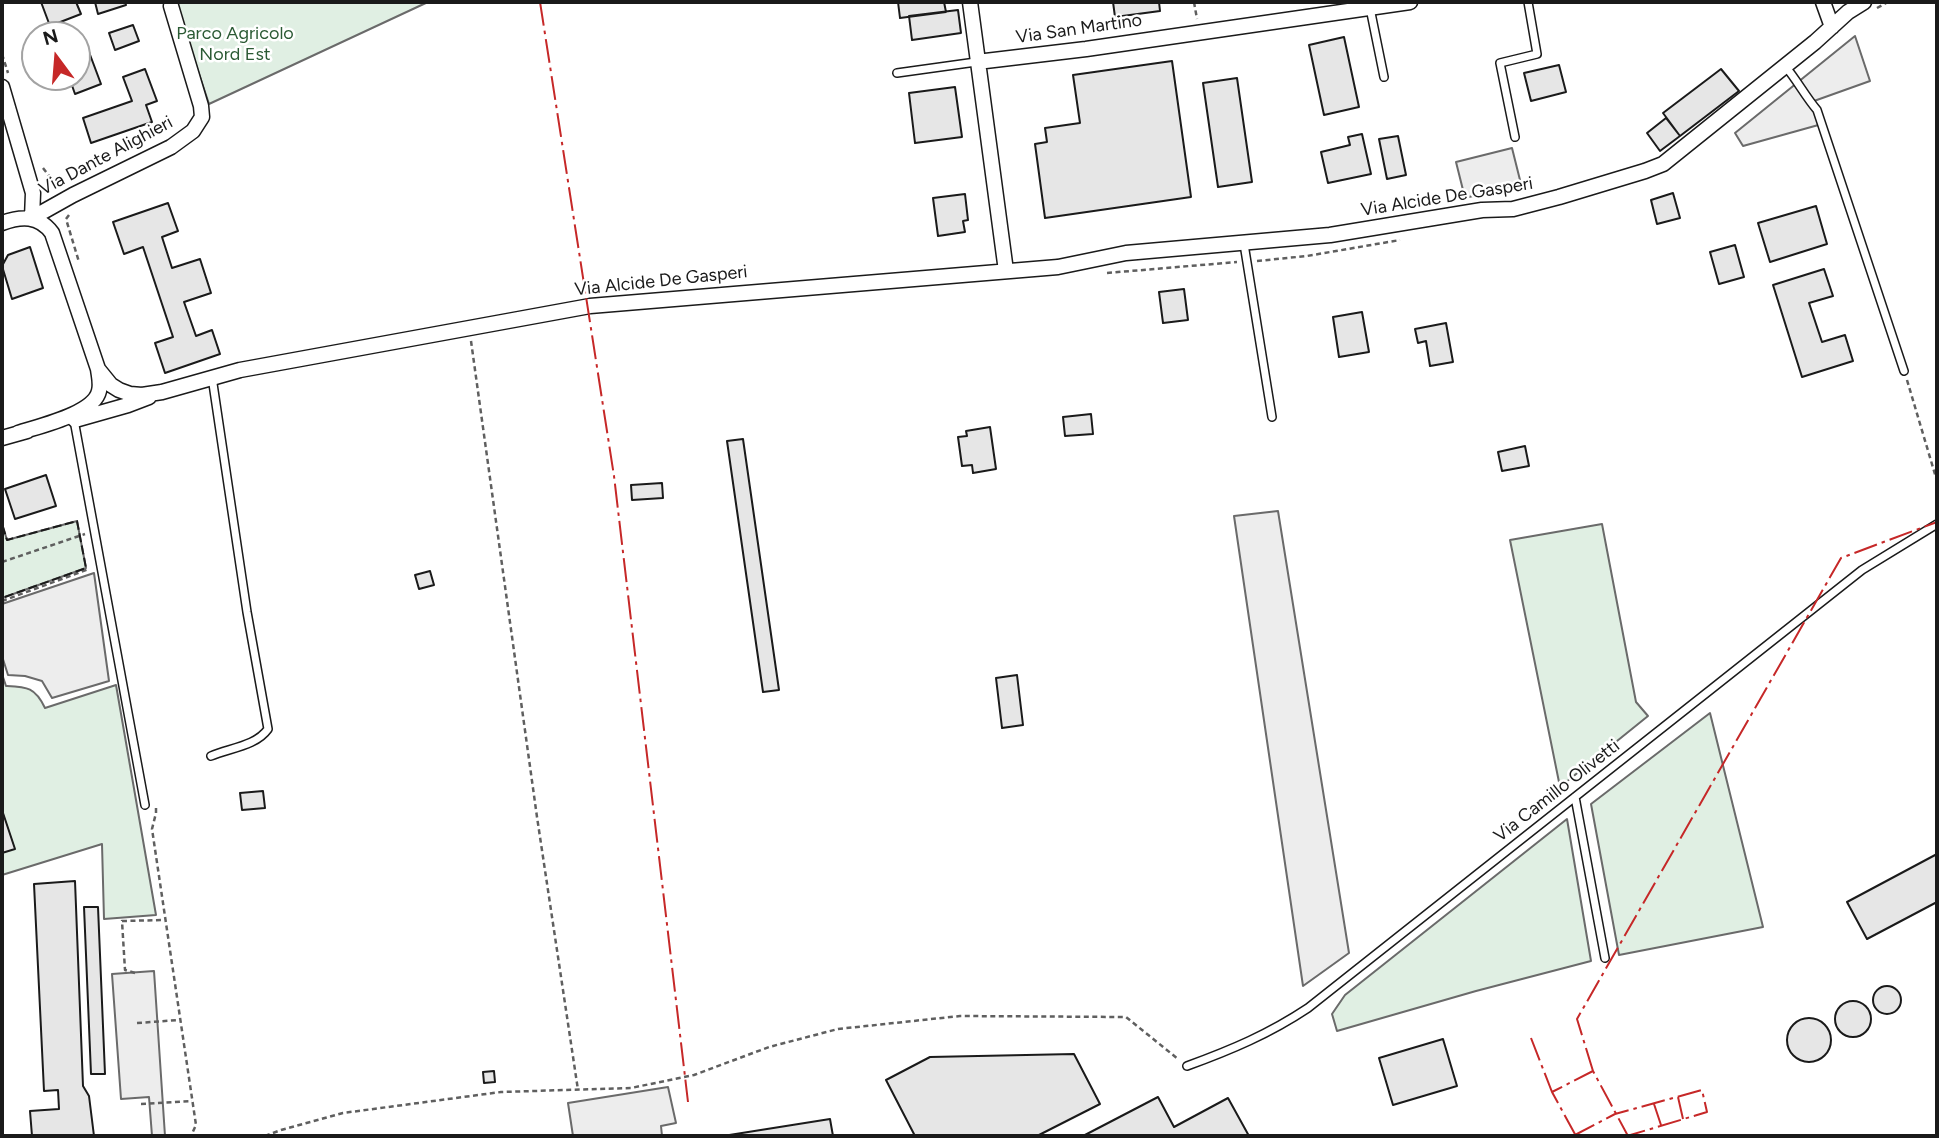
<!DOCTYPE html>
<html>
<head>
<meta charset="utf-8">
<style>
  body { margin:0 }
  #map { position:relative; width:1939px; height:1138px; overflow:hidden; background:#fff; font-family:Figtree,sans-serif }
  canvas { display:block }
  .frame { position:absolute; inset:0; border:4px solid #1a1a1a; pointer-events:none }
  .north { position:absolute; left:21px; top:21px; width:70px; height:70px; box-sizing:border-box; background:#fff; border:2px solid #a3a3a3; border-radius:50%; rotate:344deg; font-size:19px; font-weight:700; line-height:28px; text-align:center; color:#1a1a1a }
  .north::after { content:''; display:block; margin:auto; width:24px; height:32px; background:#c62828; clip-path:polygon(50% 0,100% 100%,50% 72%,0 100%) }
</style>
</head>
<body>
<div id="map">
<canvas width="1939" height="1138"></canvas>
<div class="frame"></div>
<div class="north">N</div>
</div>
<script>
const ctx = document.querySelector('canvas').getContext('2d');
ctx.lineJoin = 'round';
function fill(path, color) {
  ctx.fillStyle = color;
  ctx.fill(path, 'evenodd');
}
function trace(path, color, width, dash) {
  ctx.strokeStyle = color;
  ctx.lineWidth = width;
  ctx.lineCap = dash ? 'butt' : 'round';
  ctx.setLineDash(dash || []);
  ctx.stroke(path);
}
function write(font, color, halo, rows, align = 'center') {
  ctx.font = font + ' Figtree,sans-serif';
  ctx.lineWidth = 5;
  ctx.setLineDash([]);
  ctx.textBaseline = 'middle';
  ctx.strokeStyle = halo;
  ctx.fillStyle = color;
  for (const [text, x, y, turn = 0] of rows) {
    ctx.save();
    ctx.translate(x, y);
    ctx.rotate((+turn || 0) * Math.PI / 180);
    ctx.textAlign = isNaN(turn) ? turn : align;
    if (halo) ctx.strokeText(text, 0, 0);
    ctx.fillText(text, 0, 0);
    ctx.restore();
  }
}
const green = new Path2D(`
  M175,2H428L209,104Z
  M77,521L86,568L2,598V528L3,527L7,540Z
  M1602,524L1636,702L1648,716L1560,787L1510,540Z
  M2,674L6,686C27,687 35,687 45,708L116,685L156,915L104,919L102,844L2,875Z
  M1710,713L1763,927L1619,955L1591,804Z
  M1567,819L1591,961L1476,991L1337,1031L1332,1014L1345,995Z`);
fill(green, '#e0efe3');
trace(green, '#6a6a6a', 2);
const parking = new Path2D(`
  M1855,36L1870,81L1814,101L1822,124L1743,146L1735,133Z
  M1512,148L1521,184L1465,198L1456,162Z
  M1278,511L1349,953L1303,986L1234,516Z
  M94,573L109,681L52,698L42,681L25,676L8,675L2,656V604Z
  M154,971L165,1136H152L149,1097L121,1099L112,974Z
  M668,1087L676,1123L661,1126L662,1136H573L568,1103Z`);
fill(parking, '#ededed');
trace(parking, '#6a6a6a', 2);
const building = new Path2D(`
  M41,2H76L81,14L50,26Z
  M95,2H125L126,5L98,14Z
  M898,2H944L946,12L900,18Z
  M1113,2H1159L1160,11L1115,17Z
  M958,10L961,33L912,40L909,16Z
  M133,25L139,41L115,50L109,33Z
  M83,36L101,84L75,94L69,77H77V38Z
  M1344,37L1359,107L1324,115L1309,45Z
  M1172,61L1191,197L1045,218L1035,144L1047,142L1045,128L1080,123L1073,75Z
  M1559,65L1566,92L1531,101L1524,73Z
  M145,69L157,101L146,105L152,122L91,143L83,118L132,101L123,77Z
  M1721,69L1739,91L1680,136L1663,113Z
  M1237,78L1252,182L1218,187L1203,83Z
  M955,87L962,137L915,143L909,93Z
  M1666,118L1680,136L1660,151L1647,133Z
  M1362,134L1371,174L1328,183L1321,152L1350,145L1348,137Z
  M1398,136L1406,175L1387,179L1379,139Z
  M1673,193L1680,218L1657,224L1651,200Z
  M965,194L968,220L963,221L965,232L938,236L933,198Z
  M168,203L178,231L162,237L172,268L200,259L211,293L184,302L196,336L212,330L220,354L165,373L155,343L173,337L143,247L124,254L113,222Z
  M1816,206L1827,244L1770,262L1758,223Z
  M1735,245L1744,277L1719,284L1710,252Z
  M30,247L43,288L12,299L2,266L8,255Z
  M1824,269L1833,296L1809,303L1822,342L1845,335L1853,361L1802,377L1773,285Z
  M1184,289L1188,320L1163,323L1159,292Z
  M1362,312L1369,352L1339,357L1333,317Z
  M1446,323L1453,362L1430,366L1426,341L1418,343L1415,329Z
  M1091,414L1093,434L1065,436L1063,417Z
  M990,427L996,469L973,473L972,465L962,466L958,437L967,436L966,431Z
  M743,439L779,690L763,692L727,441Z
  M1525,446L1529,466L1502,471L1498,452Z
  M46,475L56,506L15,519L5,489Z
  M662,483L663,498L632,500L631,485Z
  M430,571L434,585L419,589L415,575Z
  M1017,675L1023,725L1002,728L996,678Z
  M263,791L265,808L242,810L240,793Z
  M2,810L15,849L2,853Z
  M1937,854V902L1867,939L1847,902Z
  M75,881L83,1086L89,1096L94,1136H32L30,1111L59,1109L58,1090L44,1091L34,884Z
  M84,907H98L105,1074H91Z
  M1873 1000a14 14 0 1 1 28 0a14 14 0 1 1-28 0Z
  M1835 1019a18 18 0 1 1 36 0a18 18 0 1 1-36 0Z
  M1787 1040a22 22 0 1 1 44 0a22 22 0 1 1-44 0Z
  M1443,1039L1457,1086L1393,1105L1379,1058Z
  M1074,1054L1100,1104L1037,1136H915L886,1080L930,1057Z
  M494,1071L495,1082L484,1083L483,1072Z
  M1158,1097L1174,1127L1228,1098L1249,1136H1083Z
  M830,1119L833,1136H723Z`);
fill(building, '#e6e6e6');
trace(building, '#1a1a1a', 2);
const service = new Path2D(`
  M1370,8L1384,77
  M1785,66C1797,80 1805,96 1817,110L1904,371
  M897,73L976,62
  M1515,137L1500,63L1537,54L1528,2
  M1244,244L1272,417
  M74,420L145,805
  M211,756C230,748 256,746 268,729L247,612L212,377
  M1575,797L1605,958
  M1187,1066C1231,1050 1269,1034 1308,1008L1862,570L1937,524`);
const minor = new Path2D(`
  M970,2L1006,271
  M1823,2L1832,27
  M977,62L1086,49L1410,2
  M2,87L33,193L32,218
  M32,218L73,195L171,147L193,131L202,117L201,106L171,6
  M2,223C21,216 39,215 52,233L98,369C99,377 101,384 99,391C94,414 39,426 18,433
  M98,369L111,385L119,390L130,394L142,395L162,392L240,370L590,306L1058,267L1126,253L1330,235L1482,210L1513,209L1559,197L1645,171L1663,164L1815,42L1848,12L1864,2
  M75,420L128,405L149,397
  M2,438L27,431`);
trace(service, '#1a1a1a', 10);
trace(minor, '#1a1a1a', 17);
trace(new Path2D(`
  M1194,2L1197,19
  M1877,8L1888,2
  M2,54L8,73
  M43,168L54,182L64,183
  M69,215L66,219L79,262
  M1257,261L1307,256L1400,240
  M1107,273L1237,262
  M471,341L537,817L578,1090
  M1907,380L1937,481
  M2,562L85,534
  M2,601L89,569
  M156,808V813L152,829L196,1125L191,1136
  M135,973L125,970L122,921L165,920
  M137,1023L179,1020
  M141,1104L192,1101
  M265,1136L281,1130L343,1113L501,1092L631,1088L694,1075L769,1047L838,1029L960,1016L1126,1017L1178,1059`), '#5f5f5f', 2.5, [5, 3.5]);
trace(service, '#fff', 7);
trace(minor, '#fff', 14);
trace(new Path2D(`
  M2,528L3,527L7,540L77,521L86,568L2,598`), '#1a1a1a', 2, [9, 3.5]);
trace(new Path2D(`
  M540,2L614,476L688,1102
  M1531,1038L1552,1092
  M1593,1071L1577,1019L1841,558L1937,522
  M1678,1097L1683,1119
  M1654,1104L1661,1125
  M1573,1136L1615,1114L1702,1090L1707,1112L1627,1136
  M1576,1136L1552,1092L1593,1071L1628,1136`), '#c62828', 2, [24, 5, 3.5, 5]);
write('18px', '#1a1a1a', '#fff', [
  ["Via San Martino",1079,29,-8],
  ["Via Dante Alighieri",106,156,-28],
  ["Via Alcide De Gasperi",1447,197,-9],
  ["Via Alcide De Gasperi",661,281,-6],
  ["Via Camillo Olivetti",1557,791,-38]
]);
write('18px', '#2b5a34', '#fff', [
  ["Parco Agricolo",235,34],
  ["Nord Est",235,55]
]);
</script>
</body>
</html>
